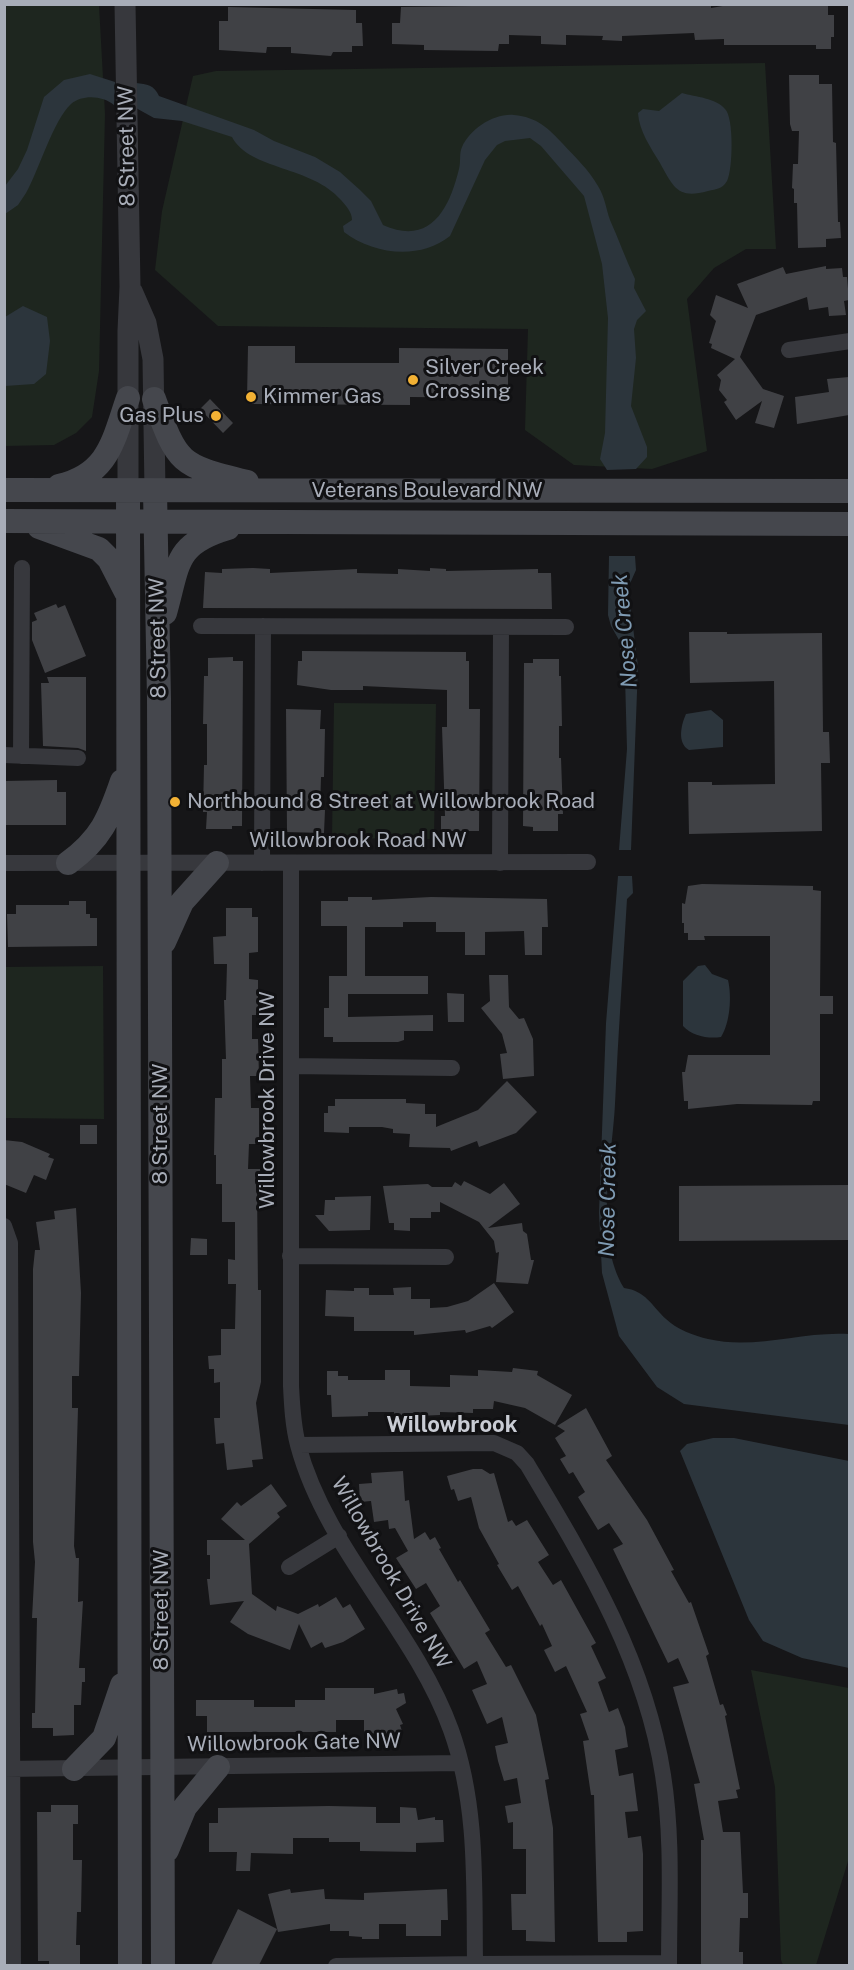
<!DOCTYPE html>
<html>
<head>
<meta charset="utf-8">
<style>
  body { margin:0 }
  #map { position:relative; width:854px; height:1970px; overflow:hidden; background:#161618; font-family:"Public Sans",sans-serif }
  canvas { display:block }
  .frame { position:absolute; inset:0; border:6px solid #a8adb8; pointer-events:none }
</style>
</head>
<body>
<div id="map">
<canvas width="854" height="1970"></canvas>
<div class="frame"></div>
</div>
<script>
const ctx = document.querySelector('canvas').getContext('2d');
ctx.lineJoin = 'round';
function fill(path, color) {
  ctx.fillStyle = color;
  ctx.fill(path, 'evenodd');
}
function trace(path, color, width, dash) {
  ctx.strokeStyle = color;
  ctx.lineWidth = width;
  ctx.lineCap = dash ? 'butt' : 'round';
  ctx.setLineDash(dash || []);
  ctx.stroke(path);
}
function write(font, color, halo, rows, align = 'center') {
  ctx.font = font + ' "Public Sans",sans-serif';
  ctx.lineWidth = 6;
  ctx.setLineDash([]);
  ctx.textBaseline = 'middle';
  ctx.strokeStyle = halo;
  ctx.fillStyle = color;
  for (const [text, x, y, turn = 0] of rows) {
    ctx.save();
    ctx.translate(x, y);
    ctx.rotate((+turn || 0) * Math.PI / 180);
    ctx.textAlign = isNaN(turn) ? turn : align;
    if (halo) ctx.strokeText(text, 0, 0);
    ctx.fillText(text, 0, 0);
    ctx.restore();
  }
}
fill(new Path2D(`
  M4,5H99L105,114L99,371L92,417L76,433L54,445L5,446Z
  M765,63L776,249H746L714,268L687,299L707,451L652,469L574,465L525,430L528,329L218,326L155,270L162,211L193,76L216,71Z
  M334,703L436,704L434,839L332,838Z
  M103,966L104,1119L5,1118V967Z
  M751,1670L849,1688V1858L816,1965H783L781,1960L775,1787Z`), '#1e261f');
fill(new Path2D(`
  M90,74L115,82L114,105C103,96 83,94 71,104C53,121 39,170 26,193L18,205L5,214V186L18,169L27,150L44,97L64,80Z
  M136,83C147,84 154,85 159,96L254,130L274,141L315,157L340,172L360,190L371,201L383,225C430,246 449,210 459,169C461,162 459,153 462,147C470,129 494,113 514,115C537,117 548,128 563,144C575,157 589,170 598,186C605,197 606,209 610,220C619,240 626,260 635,279L634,288L646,311L637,320L634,329L636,358L631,406L647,447V457L636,469L607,470L600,459L605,433L608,318L602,264L584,196L541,146L530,138L505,141L497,145L485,160L450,236C420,260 374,255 344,232L343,226L352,220C352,212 346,206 341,200C312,166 249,170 232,137L182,121L154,118L136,108Z
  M682,93C696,97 716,98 725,109C734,117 733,170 727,181C722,189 717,189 708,191C679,199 674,189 660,163C651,148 639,131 638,113L643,109L659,111Z
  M23,306L47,317L50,341L46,374L34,384L5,386V317Z
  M609,556H635L636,570L628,588L638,666L631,850H619L627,749L625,677L619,640L611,626L608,615Z
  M711,710L723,720V747L689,750C677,743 681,725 686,714Z
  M618,876H632L633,893L627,899C623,967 618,1036 615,1104C612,1161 594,1238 624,1288C646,1291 651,1305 666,1319C676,1329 695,1336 708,1339C755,1350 802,1331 849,1334V1425L684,1404L657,1387L619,1336L602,1273L599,1213L606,1023Z
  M705,965L712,974L728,980C732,997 730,1023 721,1037C708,1039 692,1036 683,1026V981L698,966Z
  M713,1438H734L849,1461V1668L802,1658L763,1641L749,1620L680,1451L687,1444Z`), '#2c353c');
fill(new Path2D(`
  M612,4H711V8L734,4H828V15H834V37H831V49H816V45H724V39L695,40L694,33L622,36V41L602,40L603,36L566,35V45L541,44V36L509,35V44H499L498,51L424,50V45L392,44V23H400L401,7Z
  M228,7L356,10V23H362L363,46H352V52H333L331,56L291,53V47H267L266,53L219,50V21H228Z
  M789,75H819V84H832L833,142L836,143L838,222H840L841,238L826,239V247L798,248L797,203H794V189L792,188L793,164H798L799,131H792L790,124Z
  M826,266V269L842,268L843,277H847L849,300L844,301L846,315L829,316L828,307L809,310L807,297L756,315L740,357L763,389L784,396L774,428L755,423L762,401L736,420L724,402L727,400L719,390L721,380L717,375L735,359L711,348L712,344L709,343L716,321L710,315L716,295L748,308L737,284L783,267L786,274Z
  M248,346H295V363H399V348L508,349V398L410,397V405L252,404L247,399Z
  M849,377V415L797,424L795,397L829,392L827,379Z
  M210,399L233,423L223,433L200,409Z
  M253,568L270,569V573L357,569V573L398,574V569L430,571V568L446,569V571L538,569V573H551L552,609L203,608L205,572L222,573V569Z
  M56,604L58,608L65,605L86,656L45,673L32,640V622L37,620L34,613Z
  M689,632H727V634L822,633L823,732H829L830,763H821L822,831L689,834L688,782H712V785L775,784L774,681L690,683Z
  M302,651L466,652V661H469V709H480L479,831H441V816H445L442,727H447V690L363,686V690H331L297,685L298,661H302Z
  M233,657V661H243L242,826H232V829H206L207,812H203L204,765H207V724H203L204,676H208V658Z
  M533,659H559V676H561L562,726H559V758H561L563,814H558V831H533V827L523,826L524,663H533Z
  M47,677H86V751L78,748L43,746L41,683H49Z
  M286,709L321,710L320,729H325L324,777H321L320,810H325L324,833L287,832Z
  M57,780V792H66V825H4V781Z
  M702,884L813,886V890L821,891L820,996H833V1014H820V1101H813L812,1105L737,1104L688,1109V1101H684L682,1072H685L688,1055H770V936H704L705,940H688V933H684V923H682V903L685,904L688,886Z
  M348,897H372V900L431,897L547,899L548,927H542V955H525L524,931L485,932V955H465V932H436V922H403V927H365V976H428V994H348V1017L433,1015V1031H404V1040L398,1042H333V1037H324V1008H329V976H347V926H321V901H348Z
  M69,901H86V914H90V918H97V946L8,947L7,914H16V905H69Z
  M226,908H252V917H258V952L249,953V979L258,980V1015H252V1039H258L259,1076H250L251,1108H259V1144H249L248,1169H260V1187H257L258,1290H261V1382L256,1403L263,1459L252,1460L253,1467L227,1470L224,1443L216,1444L214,1418H220V1382L214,1383V1369H209L208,1356L221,1355V1329H235L236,1284H228V1259L235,1260V1222H222V1184H216V1155H214L215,1098H222V1059H226L224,1000H226L227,964H214L213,937L226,936Z
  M489,975H508L509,1007L519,1019L524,1018L533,1039L534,1076L503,1079L500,1054L507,1053L502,1034L481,1008L490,1001Z
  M447,993L464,994V1022H448Z
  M507,1081L537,1112L516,1133L479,1147L477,1141L451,1151L450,1148L409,1147L410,1134L393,1133V1129L382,1127H349V1133L324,1132V1113H328V1106H335V1099H406V1103L425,1104V1114H436V1127L478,1110Z
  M80,1125H97V1144H80Z
  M4,1140L22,1142L50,1154L48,1157L54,1159L46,1180L34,1175L26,1193L4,1184Z
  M464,1181L490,1194L504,1183L520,1204L488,1228L522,1223L523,1231L527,1234L531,1260H534L528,1284L496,1282L499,1252L496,1253L494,1241L479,1222L440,1202V1212H431V1218H410V1231L394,1230V1223H389L383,1186L428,1184L432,1187H452L455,1182L461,1186Z
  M849,1185V1240L679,1241V1186Z
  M371,1196L370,1230L329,1231L315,1215H324L325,1200H335V1197Z
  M76,1208L81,1293L79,1376H72V1408H78L74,1546L76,1558H79L78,1602L83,1601L79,1668H85V1682H82L81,1705H74V1735L53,1736V1728H32V1713H35L37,1618H32L35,1562L33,1542V1269L35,1250H40L36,1222L55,1219L54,1211Z
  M191,1238L207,1239V1255H190Z
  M494,1283L514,1312L492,1328L490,1326L466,1333L465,1330L414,1335V1331H354V1317L325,1316L326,1290L354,1291V1288H369V1295H394L393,1288L411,1287V1299H430V1308L447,1307L468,1301Z
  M513,1368L538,1371L537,1375L572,1395L555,1425L525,1408L494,1401L493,1409H473V1413L440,1412V1415L394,1417V1412H368V1416L332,1417L331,1395H327V1371H338V1376H348V1380H385V1370H410V1386L450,1387V1375L478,1376V1370L512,1372Z
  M586,1408L612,1456L606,1460L647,1520L674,1570L671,1571L689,1603L691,1602L709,1654L706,1656L720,1705L723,1704L727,1715L725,1716L740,1789L736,1790L738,1798L718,1801L723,1832H740L743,1893H748V1918H740L739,1952H743V1965H701V1840H704L694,1784L700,1783L673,1687L689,1683L678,1658L668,1663L613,1549L623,1544L609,1523L598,1530L578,1497L585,1492L573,1472L569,1474L560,1459L566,1456L555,1438L565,1431L557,1426Z
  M473,1469H482L490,1474L494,1473L508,1522L512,1520L516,1526L527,1520L549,1555L538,1562L553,1585L561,1580L596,1643L591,1646L606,1678L598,1682L609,1712L618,1708L625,1727L628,1747L615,1750L619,1776L633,1773L638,1811L625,1812L628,1838L641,1836L643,1854V1931L627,1932V1942H598L594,1795H591L583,1741L589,1740L580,1714L587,1712L566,1666L555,1672L544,1650L552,1646L542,1624L540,1626L518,1586L512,1590L497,1565L499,1564L479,1528L471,1497L458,1501L454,1489L451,1490L447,1476Z
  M403,1471L405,1501L409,1500L414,1539L425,1532L430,1540L435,1537L441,1548L439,1549L458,1582L460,1580L490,1630L485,1633L506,1667L511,1665L536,1715L549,1779L545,1780L553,1828L555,1942L526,1941V1930H512L511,1894H526V1849H513V1822L508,1823L505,1806L521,1803L517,1778L504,1781L498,1761L495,1746L508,1743L502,1717L487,1724L472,1690L487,1684L477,1661L464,1669L430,1613L440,1606L426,1583L416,1589L396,1558L408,1551L395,1528L389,1529L388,1520L374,1522L371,1501L360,1502L359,1484L372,1483L371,1473Z
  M271,1484L287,1506L277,1513L280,1517L249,1544L252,1594L276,1611L277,1606L298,1614L318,1604L319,1607L336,1597L343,1608L350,1604L365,1629L343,1642L325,1648L322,1642L311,1648L299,1624L290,1650L248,1634L230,1622L244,1601L210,1605L207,1579H210V1555H207V1540H245L221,1519L237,1502L241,1506Z
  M325,1688H374V1694L397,1689L398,1694L404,1693L406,1703L396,1709L403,1724L400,1725L402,1731L387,1734L364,1733V1720H336V1732H207V1716H196V1700H254V1707H295V1700H325Z
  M51,1805H78V1824H73V1860H82L81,1912H77L76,1945H80V1965H49V1961H38L37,1812H51Z
  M329,1806L376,1807V1823H400V1807L416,1808L418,1820L435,1817V1820H443L444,1842L416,1843V1852L360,1851V1842H329V1838H293V1854L251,1853L250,1871H236L237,1852H209V1823H218V1808Z
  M290,1889L291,1893L324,1889L325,1899L364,1900V1893L447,1889L448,1920H441V1936H406V1924H379V1939H362V1937L349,1936V1931H330V1924L278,1932L268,1894Z
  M238,1909L277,1929L259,1965H211Z`), '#404145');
trace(new Path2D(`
  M789,350L850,341
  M201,626L566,627
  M4,755L78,758
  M21,756L22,568
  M4,863L588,862
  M262,863L263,626
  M291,863V1386C292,1406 293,1426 298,1445C326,1550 414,1628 451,1730C478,1805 474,1885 475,1964L669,1963
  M500,863L501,627
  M291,1066L452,1068
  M4,1226L10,1243L13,1966
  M290,1256L446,1257
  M298,1445L494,1443L517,1453L527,1464C586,1563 645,1659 663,1775C673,1838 669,1902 669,1966
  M289,1567L339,1536
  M4,1769L460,1763
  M336,1966L475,1964`), '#37383d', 16);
trace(new Path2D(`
  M125,4L130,287L128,331V491
  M132,291L146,323L153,359L155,491`), '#37383d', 21);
trace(new Path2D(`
  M154,399C178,464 178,465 247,482
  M59,486C109,474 113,441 128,398
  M4,490L850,491
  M128,491L130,1966
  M155,491L159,699L163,1966
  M4,521L850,524
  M39,527L99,549L109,559L126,592
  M165,613C179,564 174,544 228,528
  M68,863C101,839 109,819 122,781
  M164,942L182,902L217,863
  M74,1769L104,1738L122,1685
  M167,1850L185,1807L218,1767`), '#45474d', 24);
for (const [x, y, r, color] of [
  [413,380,6,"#f2b134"],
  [251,397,6,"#f2b134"],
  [216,416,6,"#f2b134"],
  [175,802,6,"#f2b134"]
]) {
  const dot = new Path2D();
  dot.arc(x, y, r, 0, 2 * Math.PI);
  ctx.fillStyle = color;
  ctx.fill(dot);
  trace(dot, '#111113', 2);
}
write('21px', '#a8adb8', '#111113', [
  ["8 Street NW",127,146,-91],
  ["Veterans Boulevard NW",427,491],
  ["8 Street NW",158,638,-91],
  ["Willowbrook Road NW",358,841],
  ["Willowbrook Drive NW",268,1100,-90],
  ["8 Street NW",161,1124,-90],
  ["Willowbrook Drive NW",391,1573,60],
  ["8 Street NW",162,1610,-90],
  ["Willowbrook Gate NW",294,1743,-1]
]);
write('21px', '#a8adb8', '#111113', [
  ["Silver Creek",425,368],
  ["Crossing",425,392],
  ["Kimmer Gas",263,397],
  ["Gas Plus",204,416,"right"],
  ["Northbound 8 Street at Willowbrook Road",187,802]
], 'left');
write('italic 22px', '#7f9bb3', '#111113', [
  ["Nose Creek",625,631,-95],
  ["Nose Creek",608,1200,-89]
]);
write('bold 22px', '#c9ccd4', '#111113', [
  ["Willowbrook",452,1425]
]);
</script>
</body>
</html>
